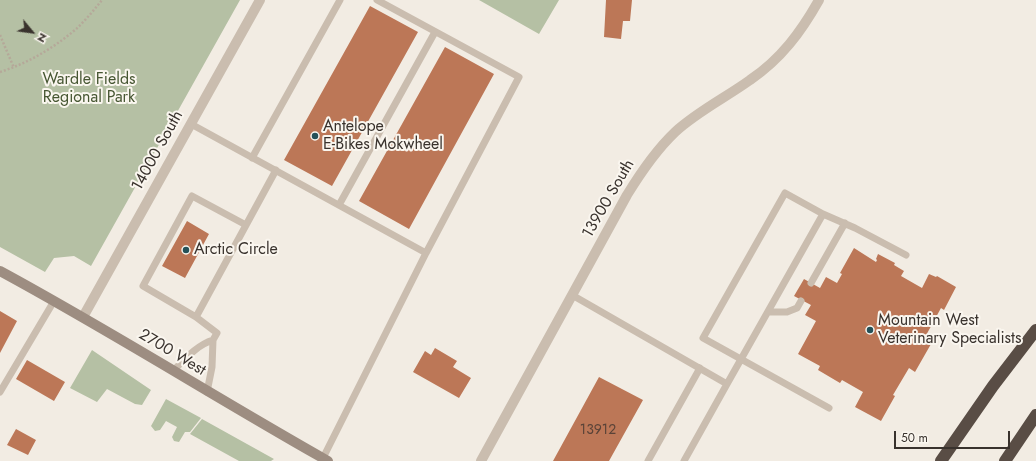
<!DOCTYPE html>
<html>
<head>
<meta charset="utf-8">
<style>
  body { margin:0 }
  #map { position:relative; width:1036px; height:461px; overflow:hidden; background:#f2ece3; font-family:Jost,sans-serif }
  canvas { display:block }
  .north { position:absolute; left:12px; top:12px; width:40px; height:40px; -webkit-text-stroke:3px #faf6ef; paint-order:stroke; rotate:119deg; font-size:11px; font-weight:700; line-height:16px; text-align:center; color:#39322d }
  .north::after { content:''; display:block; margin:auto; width:14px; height:18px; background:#39322d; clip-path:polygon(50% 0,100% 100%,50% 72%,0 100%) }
  .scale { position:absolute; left:894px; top:431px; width:116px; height:18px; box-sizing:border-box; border:2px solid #39322d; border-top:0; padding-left:5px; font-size:12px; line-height:14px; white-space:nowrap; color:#39322d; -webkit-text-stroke:3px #faf6ef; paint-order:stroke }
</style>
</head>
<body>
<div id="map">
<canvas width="1036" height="461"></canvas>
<div class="north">N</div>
<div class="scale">50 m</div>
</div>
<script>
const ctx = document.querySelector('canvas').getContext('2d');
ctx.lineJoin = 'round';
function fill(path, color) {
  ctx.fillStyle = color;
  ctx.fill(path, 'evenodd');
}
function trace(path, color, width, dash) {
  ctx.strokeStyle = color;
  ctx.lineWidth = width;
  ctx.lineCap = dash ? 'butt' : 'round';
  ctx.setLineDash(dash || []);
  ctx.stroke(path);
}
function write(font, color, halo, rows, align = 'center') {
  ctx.font = font + ' Jost,sans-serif';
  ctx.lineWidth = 4;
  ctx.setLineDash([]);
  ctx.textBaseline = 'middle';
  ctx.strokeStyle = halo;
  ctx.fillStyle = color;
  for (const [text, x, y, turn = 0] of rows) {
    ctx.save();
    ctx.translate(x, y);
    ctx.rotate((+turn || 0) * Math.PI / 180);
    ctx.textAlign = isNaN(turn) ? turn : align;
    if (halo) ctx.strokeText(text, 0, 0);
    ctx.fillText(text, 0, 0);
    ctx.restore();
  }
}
fill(new Path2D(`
  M0,0H240L91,266L74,256L54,258L45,272L0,247Z
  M479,0H559L539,34Z
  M92,350L151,390L142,405L135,404L107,389L97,402L70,388Z
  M166,399L201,418L190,432H185L179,442L174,441L172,437L177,427L166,421L160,430L155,431L151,426Z
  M202,419L274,459L271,461H239L190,434Z`), '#b5c0a4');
fill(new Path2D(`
  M606,0H632L630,21H623L621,39L604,37Z
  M370,6L418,32L332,186L284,160Z
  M445,47L494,74L409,229L359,201Z
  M187,221L209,234L185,278L162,266Z
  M854,248L876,262L877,260L876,259L878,254L895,263L894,265L904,271L901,276L922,288L929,274L936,277L937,276L956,287L944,310L941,308L924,339L931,344L915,372L909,368L893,395L895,396L881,421L855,407L863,392L842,380L840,383L818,370L820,366L798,354L816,321L805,315L811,305L794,296L804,279L820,288L826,277L837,283L842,274L840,273Z
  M0,311L17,321L0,353Z
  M435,348L457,361L453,367L471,378L459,398L413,372L425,351L431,355Z
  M27,360L65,382L54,401L16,379Z
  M599,377L643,400L609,461H553Z
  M16,429L36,440L28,455L7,445Z`), '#bc7757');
trace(new Path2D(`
  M0,35L14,68
  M0,72C28,63 52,49 75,30C85,21 94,10 102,0`), '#b5a899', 2.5, [2, 2]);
trace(new Path2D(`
  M191,124L426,253L519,77L377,0
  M252,158L340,0
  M339,205L435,32
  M823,214L855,228L906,255
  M811,283L845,223
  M572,295L727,384L823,214L785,193L703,338L829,408
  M768,312H787L797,308L801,301
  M196,317L143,286L192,196L246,225
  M173,371C185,359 197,345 213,340
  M0,392L54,301
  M207,392L212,367L213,340L217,333L196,317L276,170
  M323,458L426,253
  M648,461L700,368
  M684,461L727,384`), '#cabdaf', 7);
trace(new Path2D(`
  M481,461L627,195C641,172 655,151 675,132C698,111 725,98 750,80C781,59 801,32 819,0`), '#cabdaf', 10);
trace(new Path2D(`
  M83,317L260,0`), '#cabdaf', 10);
trace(new Path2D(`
  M0,271C111,331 218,399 328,461`), '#9d8d81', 10);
trace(new Path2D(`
  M941,461L993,386L1036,330
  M1005,461L1036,415`), '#594d45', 12);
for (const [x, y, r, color] of [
  [315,136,4,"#255158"],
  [186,250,4,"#255158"],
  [870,330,4,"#255158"]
]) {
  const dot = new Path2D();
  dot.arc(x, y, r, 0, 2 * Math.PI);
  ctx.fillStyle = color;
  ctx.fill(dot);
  trace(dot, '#faf6ef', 1.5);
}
write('14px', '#5a4338', null, [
  ["13912",598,431]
]);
write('16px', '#465632', '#faf6ef', [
  ["Wardle Fields",89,80],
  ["Regional Park",89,98]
]);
write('16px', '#39322d', '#faf6ef', [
  ["Antelope",323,127],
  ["E-Bikes Mokwheel",323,145],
  ["Arctic Circle",194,250],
  ["Mountain West",878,321],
  ["Veterinary Specialists",878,339]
], 'left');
write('16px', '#39322d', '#faf6ef', [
  ["14000 South",158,151,-61],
  ["13900 South",609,199,-60],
  ["2700 West",172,353,31]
]);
</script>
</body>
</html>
